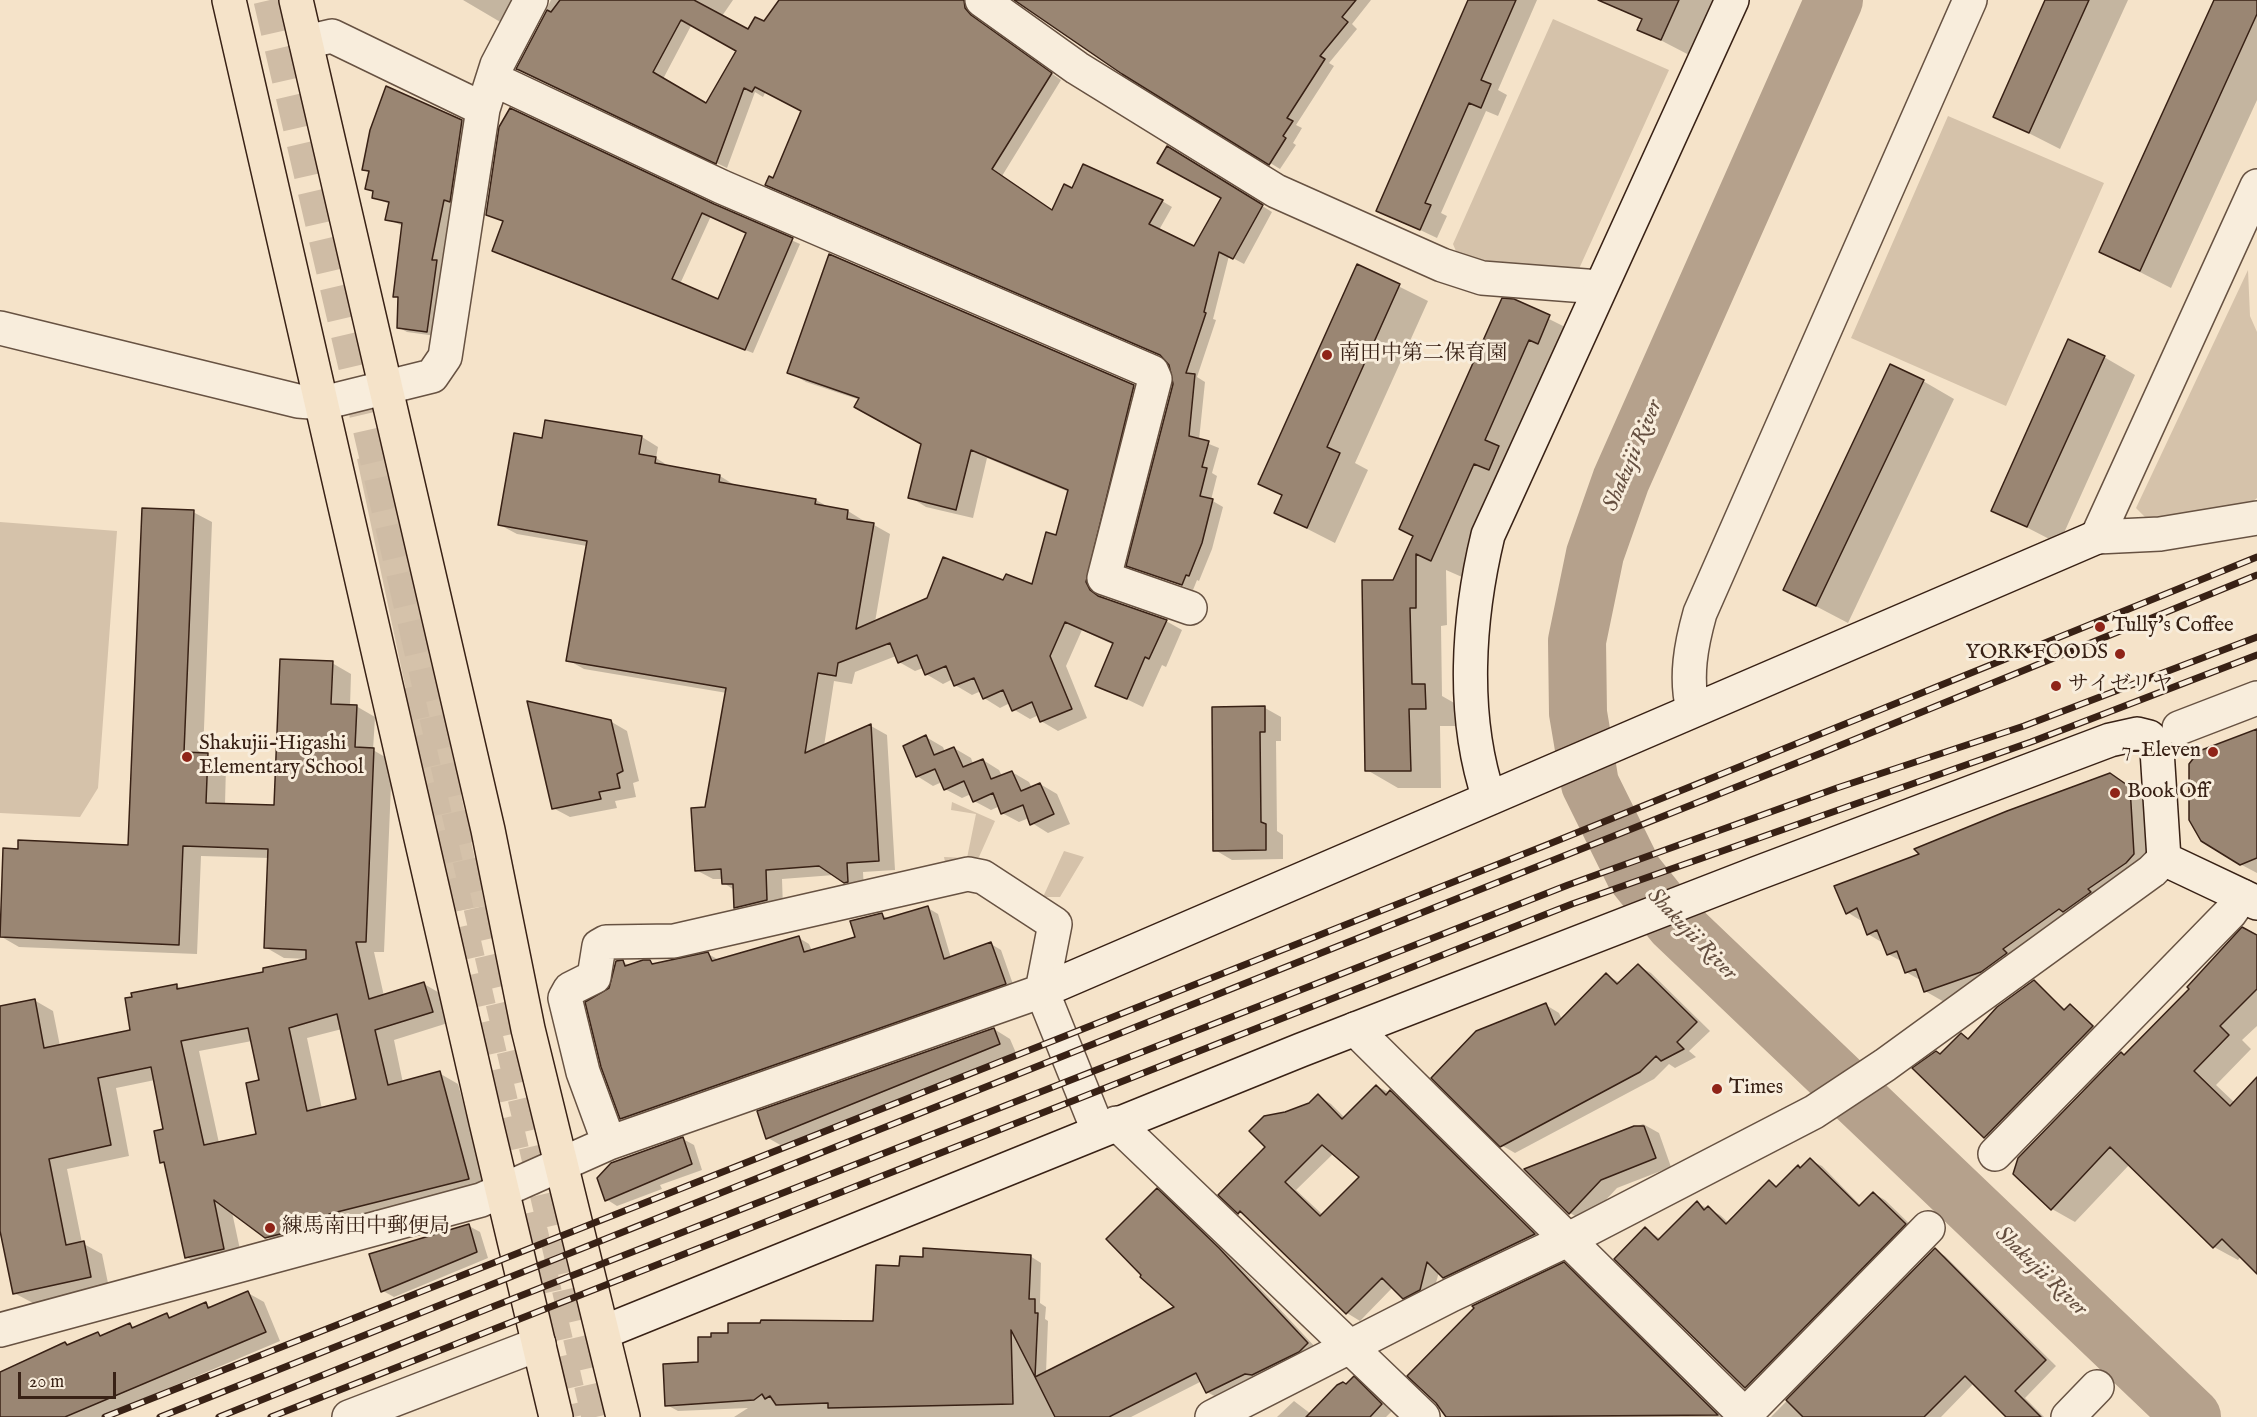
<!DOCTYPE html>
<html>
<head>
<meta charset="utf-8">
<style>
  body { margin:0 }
  #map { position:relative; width:2257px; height:1417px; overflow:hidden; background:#f5e3c9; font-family:"IM FELL English",serif }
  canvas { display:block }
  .scale { position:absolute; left:18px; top:1372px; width:98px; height:27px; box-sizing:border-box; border:3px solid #382115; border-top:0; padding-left:8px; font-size:18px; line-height:21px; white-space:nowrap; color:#382115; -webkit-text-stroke:4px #f8eddc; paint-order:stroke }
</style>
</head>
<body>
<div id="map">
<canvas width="2257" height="1417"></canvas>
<div class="scale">20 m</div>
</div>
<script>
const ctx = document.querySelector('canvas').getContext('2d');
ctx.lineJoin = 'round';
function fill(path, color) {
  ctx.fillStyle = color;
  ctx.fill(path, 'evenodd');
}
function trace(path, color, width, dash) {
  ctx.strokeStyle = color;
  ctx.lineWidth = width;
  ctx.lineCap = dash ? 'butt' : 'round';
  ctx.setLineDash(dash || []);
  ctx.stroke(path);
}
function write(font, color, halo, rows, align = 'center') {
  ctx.font = font + ' "IM FELL English","Noto Serif JP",serif';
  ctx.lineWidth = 6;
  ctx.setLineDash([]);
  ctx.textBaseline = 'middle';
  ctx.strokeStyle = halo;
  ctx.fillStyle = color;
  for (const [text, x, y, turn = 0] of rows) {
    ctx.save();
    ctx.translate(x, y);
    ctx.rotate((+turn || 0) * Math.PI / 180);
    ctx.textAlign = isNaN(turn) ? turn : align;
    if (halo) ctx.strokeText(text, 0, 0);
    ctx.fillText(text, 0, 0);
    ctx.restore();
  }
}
fill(new Path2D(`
  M1553,19L1669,70L1578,271L1499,269L1458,256L1453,244Z
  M1948,116L2104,183L2006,406L1851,338Z
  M2248,270L2250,316L2257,332V498L2251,503L2149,521L2136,508Z
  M387,452L485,906L453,912L357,459Z
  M0,522L117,531L98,788L80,817L0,813Z
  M952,802L995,821L979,857L946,867L944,857L967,858L976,814L951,810Z
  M1064,851L1084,857L1060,897H1043Z`), '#d5c2aa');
fill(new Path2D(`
  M463,0H516L502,23Z
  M551,0H733L722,16L749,31L765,23L781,0H975V14L981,23L1061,80L1002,176L1053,211L1073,190L1162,201L1172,207L1159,230L1195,248L1223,198L1178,154L1272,212L1244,264L1229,256L1213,319L1216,320L1197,377L1205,382L1199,440L1219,448L1212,473L1217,476L1211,500L1223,507L1212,549L1199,581L1197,580L1193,590L1128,565L1175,384L1171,364L1164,357L767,185L774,180L803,111L766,91L763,97L755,92L727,168L518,68ZM692,24L738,50L707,105L663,79Z
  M1017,0H1371L1352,24L1357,29L1329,63L1334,66L1296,125L1302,128L1293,143L1296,145L1280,169L1123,73Z
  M1469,0H1537L1498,90L1507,95L1498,116L1486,111L1441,213L1447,216L1437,238L1378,210Z
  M1631,0H1718L1693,57L1639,29L1643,20L1627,11Z
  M2047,0H2128L2060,149L1995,116Z
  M2216,0L2257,1V100L2171,288L2101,252Z
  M462,121L471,126L441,264L445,267L436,336L407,332L398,327L400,299L395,296L403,226L387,219L390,204L374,198L375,193L367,188L370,173L364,170Z
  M713,205L800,244L753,353L501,255L504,222L487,214ZM711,216L747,233L719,301L680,284Z
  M1358,266L1428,301L1355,463L1368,470L1335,543L1276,513L1283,496L1260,483Z
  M1513,301L1581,335L1505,480L1462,577L1446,570L1447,625L1441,626L1442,696L1456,704V726H1440L1441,788H1398L1367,770L1394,581Z
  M2104,357L2135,375L2059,544L1993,510Z
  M789,372L1134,386L1150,396L1102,592L1106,600L1166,621L1182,630L1166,667L1162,665L1143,707L1097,685L1114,645L1082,630L1066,666L1087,718L1058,731L1041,721L1039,715L1030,719L1013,709L1010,703L1000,708L984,698L981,691L972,695L955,685L953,679L943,684L926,674L923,668L915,671L899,662L896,656L855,672L852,684L834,681L824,746L871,726L887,735L895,870L863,872L864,891L861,892L834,875L782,879L783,909L752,917L735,907L734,890L724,883L723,879H713L696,870L727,693L584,669L568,660L587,546L517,534L500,525L543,440L642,437L658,447L656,458L672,468L720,476L736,486L816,500L830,508L848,511L864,521V523L874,525L890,534L875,622L1004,581L1033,586L1057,537L1069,492L987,458L973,518L926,507L910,497L923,444L860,400L806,382Z
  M1923,381L1954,399L1848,623L1785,590Z
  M193,512L212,522L203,754L226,765L225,805L276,807L332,663L351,674L350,706H356L375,717L373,750L392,761L384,952H374L384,996L424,984L443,995L451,1022L394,1040L403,1083L439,1073L458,1084L487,1190L285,1248L232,1212L242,1259L205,1268L186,1257L166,1164L162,1162L165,1130L155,1080L116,1088L129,1156L67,1169L82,1243L102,1254L109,1288L33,1303L14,1293L0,1223V1007L34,1000L53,1011L60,1046L132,1031L177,986L183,989L264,973L310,959L284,958L265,947L269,858L201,856L197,954L19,947L0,936L130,846ZM342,1029L358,1100L322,1109L307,1038ZM252,1041L261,1081L258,1135L219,1143L199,1051Z
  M1265,708L1281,717V741H1276L1277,831L1283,835V859L1232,860L1215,850Z
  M610,721L627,731L639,781L633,783L636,797L615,801L617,808L570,817L553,808Z
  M2257,731V873L2240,864Z
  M926,737L943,747L945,752L954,748L971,758L973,764L983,760L999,770L1002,776L1012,772L1029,782L1032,788L1040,784L1057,794L1070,824L1048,833L1032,823L1029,818L1019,822L1002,813L1000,806L991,810L974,801L971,794L962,798L945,789L942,782L933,786L917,776Z
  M2110,774L2151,800L2155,857L1946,1003L1925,991L1922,981L1906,972L1903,962L1888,954L1883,943L1868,934L1863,922L1847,912L1922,854Z
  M928,908L938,914L951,958L991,944L1001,950L1015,990L632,1124L621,1118L611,989L623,962L630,966L650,962L656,965L708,954L719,960L799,938L809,944L812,951L857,938L881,915L890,919Z
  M2257,936V1026L2242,1040L2251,1049L2216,1085L2235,1103L2257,1079V1272L2241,1256L2238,1260L2214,1247L2130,1164L2075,1222L2052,1209L2125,1056Z
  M1638,966L1651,973L1710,1031L1689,1051L1696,1057L1675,1068L1669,1064L1654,1079L1515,1153L1501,1145L1546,1005L1559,1013L1562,1020L1606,975L1621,983Z
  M2034,982L2066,1010L2070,1006L2077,1010L2100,1031L1992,1141L1915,1069L1941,1055L1961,1035L1969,1039Z
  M994,1029L1010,1039L1016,1053L784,1147L768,1138Z
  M1376,1086L1403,1099L1546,1242L1457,1284L1439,1272L1432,1297L1417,1305L1393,1287L1360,1321L1347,1313L1252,1220L1239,1212L1267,1147L1286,1114L1310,1104L1318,1096L1331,1104L1345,1118ZM1334,1153L1361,1177L1323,1215L1296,1190Z
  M1643,1124L1659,1133L1671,1167L1617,1188L1585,1222L1570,1213L1526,1170Z
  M683,1139L694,1145L702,1170L660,1185L662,1189L617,1206L606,1199Z
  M1810,1160L1822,1166L1861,1206L1873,1193L1885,1200L1917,1231L1758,1394L1746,1387L1645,1229L1661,1239L1697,1203L1720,1215L1729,1223L1770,1182L1778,1187L1798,1167L1801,1169Z
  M1157,1190L1168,1196L1230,1256L1317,1349L1218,1398L1207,1392L1202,1381L1131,1417H734L748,1408L678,1411L667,1405L699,1363L713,1339L729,1334L875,1322L901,1268L1030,1256L1041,1263L1040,1303L1046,1307L1045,1319L1048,1321L1046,1373L1177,1307Z
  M469,1226L480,1232L488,1258L394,1297L383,1291Z
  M1935,1250L1945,1256L2056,1366L2025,1398L2044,1417H2008L1974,1383L1941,1417H1771Z
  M1564,1264L1574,1270L1723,1417H1450L1409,1376Z
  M248,1293L264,1302L280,1341L100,1417H0V1374L98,1334L103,1336L130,1325L136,1328L167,1315L172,1318L205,1304L213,1308Z
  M1354,1378L1364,1384L1392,1411L1386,1417H1277L1294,1401L1311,1414Z`), '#0003');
trace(new Path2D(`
  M1834,0L1621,480L1595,554L1577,641L1578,713L1590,784L1634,873L1674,923L2192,1417`), '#b5a18c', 58);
const building = new Path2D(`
  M560,0H694L748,29L755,17L764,21L779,0H964L965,8L971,15L1052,73L992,169L1052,210L1064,184L1072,188L1083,164L1163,200L1149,224L1194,246L1221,198L1157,163L1167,146L1263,205L1233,259L1219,252L1204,312L1206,313L1186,373L1195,374L1189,436L1209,441L1202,467L1207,468L1200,496L1213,499L1202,543L1189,576L1186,575L1182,585L1126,566L1173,384L1169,365L1160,355L765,185L769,176L773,178L801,111L755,87L752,92L744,88L716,164L519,70L516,69L547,10L551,12ZM681,20L736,51L706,103L653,72Z
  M1014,0H1356L1342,17L1348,22L1320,56L1325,59L1287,118L1293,121L1283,136L1286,138L1269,165L1122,74Z
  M1468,0H1516L1481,80L1491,84L1481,108L1469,103L1425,203L1431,205L1420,230L1376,211Z
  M1598,0H1679L1661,40L1637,30L1642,19Z
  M2045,0H2089L2029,133L1993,117Z
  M2214,0H2257V14L2140,271L2099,252Z
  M386,86L462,120L450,202L444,200L432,260H437L427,332L397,328L398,297H393L402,223L385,220L389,202L372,198L373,191L365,189L369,171L362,170L370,130Z
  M510,108L714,204L793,238L745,350L492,251L503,221L486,215L499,127ZM702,213L746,233L718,299L672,279Z
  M829,254L1134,385L1086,582L1090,590L1098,596L1167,620L1149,659L1145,657L1127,699L1095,686L1113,643L1065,622L1050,656L1072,709L1040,722L1032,702L1012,711L1003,690L983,699L974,678L954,686L946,666L925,675L917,655L898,663L890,643L838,663L836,676L818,673L805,753L871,724L879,861L847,863L848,882L844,883L819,866L766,870L767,900L734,908L733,884H722L721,869L695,871L691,808L705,807L726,688L566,661L587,541L498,525L514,433L542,438L545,420L642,436L639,454L656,457L655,463L720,475L719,482L816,499L815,504L848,510L847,519L874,523L856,629L927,598L943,557L1003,580L1006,574L1032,584L1046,532L1056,535L1068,490L971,450L956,510L908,498L921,444L854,407L859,398L787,373Z
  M1357,264L1400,284L1327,447L1340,453L1307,528L1274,513L1282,495L1258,484Z
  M1502,298L1514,299L1550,315L1538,344L1529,340L1485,440L1499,446L1489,470L1474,464L1431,561L1416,554V608H1410L1412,684H1425L1426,709H1409L1411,771H1365L1362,580H1393L1413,536L1399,529Z
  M2068,339L2105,356L2027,527L1991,511Z
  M1890,364L1924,380L1816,606L1783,590Z
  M142,508L194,510L184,752L208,753L206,803L274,805L280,659L333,661L331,704L357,705L355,747L374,748L366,942H356L369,999L424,982L433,1012L375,1030L388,1085L440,1071L469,1179L329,1214L330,1221L265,1238L214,1200L224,1249L185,1258L164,1162L160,1163L154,1131L163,1129L151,1067L98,1078L111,1145L49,1159L66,1245L84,1241L91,1277L13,1294L0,1231V1006L35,999L44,1048L130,1030L125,998L132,997L131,993L177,984V989L263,972V968L306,959V950L264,948L268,849L183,846L179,945L0,937L3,848L18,849V840L128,845ZM337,1014L356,1099L307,1111L289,1028ZM248,1028L259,1080L246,1083L256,1134L204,1145L181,1041Z
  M527,701L611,720L623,771L617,774L620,788L599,792L601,799L552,809Z
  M1265,706V732H1260L1261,822L1266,824V850L1213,851L1212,707Z
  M2257,729V858L2240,865L2201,841L2189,820V764L2199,751Z
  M926,735L934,755L954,747L963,767L983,759L991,779L1012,771L1021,791L1040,783L1054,814L1030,825L1023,805L1001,814L993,793L973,802L964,781L944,790L935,769L916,777L903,746Z
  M2110,773L2130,787L2134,854L2126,863L2088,889L2091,892L2063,912L2059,909L2003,949L2007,953L1981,972L1924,992L1916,969L1905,973L1897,951L1887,955L1877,930L1867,935L1857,908L1846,914L1834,886L1919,854L1914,849L2007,811Z
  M928,906L944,959L991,942L1006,984L620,1119L601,1067L585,1002L609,988L616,961L623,960L625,966L643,960H650L652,964L708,952L712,961L799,936L804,952L855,937L850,921L882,913L884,919Z
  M2242,927L2257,935V989L2220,1026L2229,1035L2194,1071L2230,1106L2257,1077V1274L2222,1239L2213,1248L2110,1147L2051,1210L2013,1174L2018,1158L2121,1052L2124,1055L2189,989L2187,987Z
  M1638,964L1697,1022L1677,1042L1684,1049L1661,1061L1656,1056L1640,1072L1500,1147L1431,1078L1476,1031L1546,1003L1555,1025L1606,973L1617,984Z
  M2034,980L2064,1010L2070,1004L2093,1026L1984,1138L1912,1068L1936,1051L1940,1054L1961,1033L1968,1039L1997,1007Z
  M994,1028L1000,1044L766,1139L757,1111Z
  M1376,1085L1386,1095L1390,1090L1535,1234L1443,1278L1427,1262L1420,1290L1403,1299L1382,1278L1346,1314L1240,1211L1238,1214L1218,1195L1265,1147L1249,1131L1264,1116L1285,1112L1309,1103L1318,1094L1342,1119ZM1322,1145L1359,1177L1320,1216L1285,1182Z
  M1634,1126H1644L1656,1158L1601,1180L1569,1214L1524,1169Z
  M683,1137L692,1164L605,1201L597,1178L611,1163Z
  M1810,1158L1859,1206L1873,1192L1906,1224L1745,1388L1614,1259L1645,1227L1658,1240L1697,1201L1704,1210L1708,1206L1726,1224L1769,1180L1776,1187L1798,1165L1800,1168Z
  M1157,1188L1219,1248L1308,1343L1299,1352L1252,1375L1245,1374L1206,1393L1196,1373L1109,1417H1055L1035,1377L1174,1307L1140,1277L1141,1275L1106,1239Z
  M469,1224L477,1252L381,1292L369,1254Z
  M923,1248L1031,1255L1029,1299H1035V1313H1038L1035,1377L1011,1330L1013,1404L828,1408V1403L776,1405L770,1396L765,1399L762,1394L754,1400L665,1406L663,1364L698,1362V1337H711V1333H728V1323H760L761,1320L873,1321L876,1265L899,1266L900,1256L923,1257Z
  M1935,1248L2046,1360L2015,1391L2041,1417H2006L1965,1376L1924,1417H1803L1786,1400Z
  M1564,1262L1588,1286L1718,1415L1446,1417L1436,1403L1407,1376L1474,1308L1472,1306Z
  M248,1291L266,1332L65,1417H0V1372L65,1342L67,1345L98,1332L100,1336L130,1323L132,1328L167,1313L169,1318L206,1302L208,1308Z
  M1354,1376L1382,1404L1370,1417H1306L1337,1385L1343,1382L1346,1384Z`);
fill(building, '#9a8673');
trace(building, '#382115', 1.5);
trace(new Path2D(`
  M270,0L598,1417
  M406,688L574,1417`), '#cfbca5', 33, [33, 16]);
const street = new Path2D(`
  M982,0L1077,68L1276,191L1442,265L1482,278L1599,287
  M306,42L332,36L483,109
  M493,79L722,187L1152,372L1155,379L1104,578L1190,608
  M2257,186L2097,537L2160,534L2257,518
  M0,328L298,401L323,403L432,376L445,357L483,109L497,65L531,0
  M1693,710C1685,677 1691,645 1700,613L1970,0
  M2179,728L2257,698
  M1355,1029L1745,1415
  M1116,1123L1423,1417
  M609,1143L583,1072L565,998L570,989L594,977L599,946L606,942L674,941L968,874L983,877L1055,924L1042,991L1098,1130
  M1995,1154L2230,913L2242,896
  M0,1330L481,1200L609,1143L1042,991
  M349,1417L539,1344
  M1212,1417L1451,1295L1567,1240L1814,1112L1885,1065L2152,871L2164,859
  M1743,1417L1928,1228
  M2068,1417L2097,1387`);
const secondary = new Path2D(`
  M1489,798C1461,715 1468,618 1488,535L1732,0
  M1042,991L2097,537
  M604,1332L1301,1050L1755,874L2110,740L2137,734L2149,737L2157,750L2164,859L2257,903`);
const primary = new Path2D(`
  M229,0L486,1122L556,1417
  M296,0L488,830L528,1029L623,1417`);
trace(street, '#675242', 36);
trace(secondary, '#382115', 36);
trace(primary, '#382115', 36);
trace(street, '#f8eddc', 33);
trace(secondary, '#f8eddc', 33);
trace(primary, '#f5e3c9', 33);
const rail = new Path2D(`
  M105,1417L1549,844L2257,557
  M160,1417L1824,752L2257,575
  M219,1417L492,1307L1568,885L1837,788L2024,726L2257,637
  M271,1417L1572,904L2031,742L2257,655`);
trace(rail, '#382115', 7);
trace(rail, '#f8eddc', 4.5, [14]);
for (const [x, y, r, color] of [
  [1327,355,6,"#8f2418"],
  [2100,627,6,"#8f2418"],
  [2120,654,6,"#8f2418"],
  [2056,686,6,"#8f2418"],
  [2213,752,6,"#8f2418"],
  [187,757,6,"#8f2418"],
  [2115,793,6,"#8f2418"],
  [1717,1089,6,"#8f2418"],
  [270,1228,6,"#8f2418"]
]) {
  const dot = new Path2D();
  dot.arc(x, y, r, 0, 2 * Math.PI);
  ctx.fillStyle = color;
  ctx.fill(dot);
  trace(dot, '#f8eddc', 2);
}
write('21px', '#382115', '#f8eddc', [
  ["南田中第二保育園",1339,355],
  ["Tully's Coffee",2112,627],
  ["YORK FOODS",2108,654,"right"],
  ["サイゼリヤ",2068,686],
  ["Shakujii-Higashi",199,745],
  ["Elementary School",199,769],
  ["7-Eleven",2201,752,"right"],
  ["Book Off",2127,793],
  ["Times",1729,1089],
  ["練馬南田中郵便局",282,1228]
], 'left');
write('italic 22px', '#644e3f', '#f8eddc', [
  ["Shakujii River",1634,456,-67],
  ["Shakujii River",1691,935,46],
  ["Shakujii River",2040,1272,44]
]);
</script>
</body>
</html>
